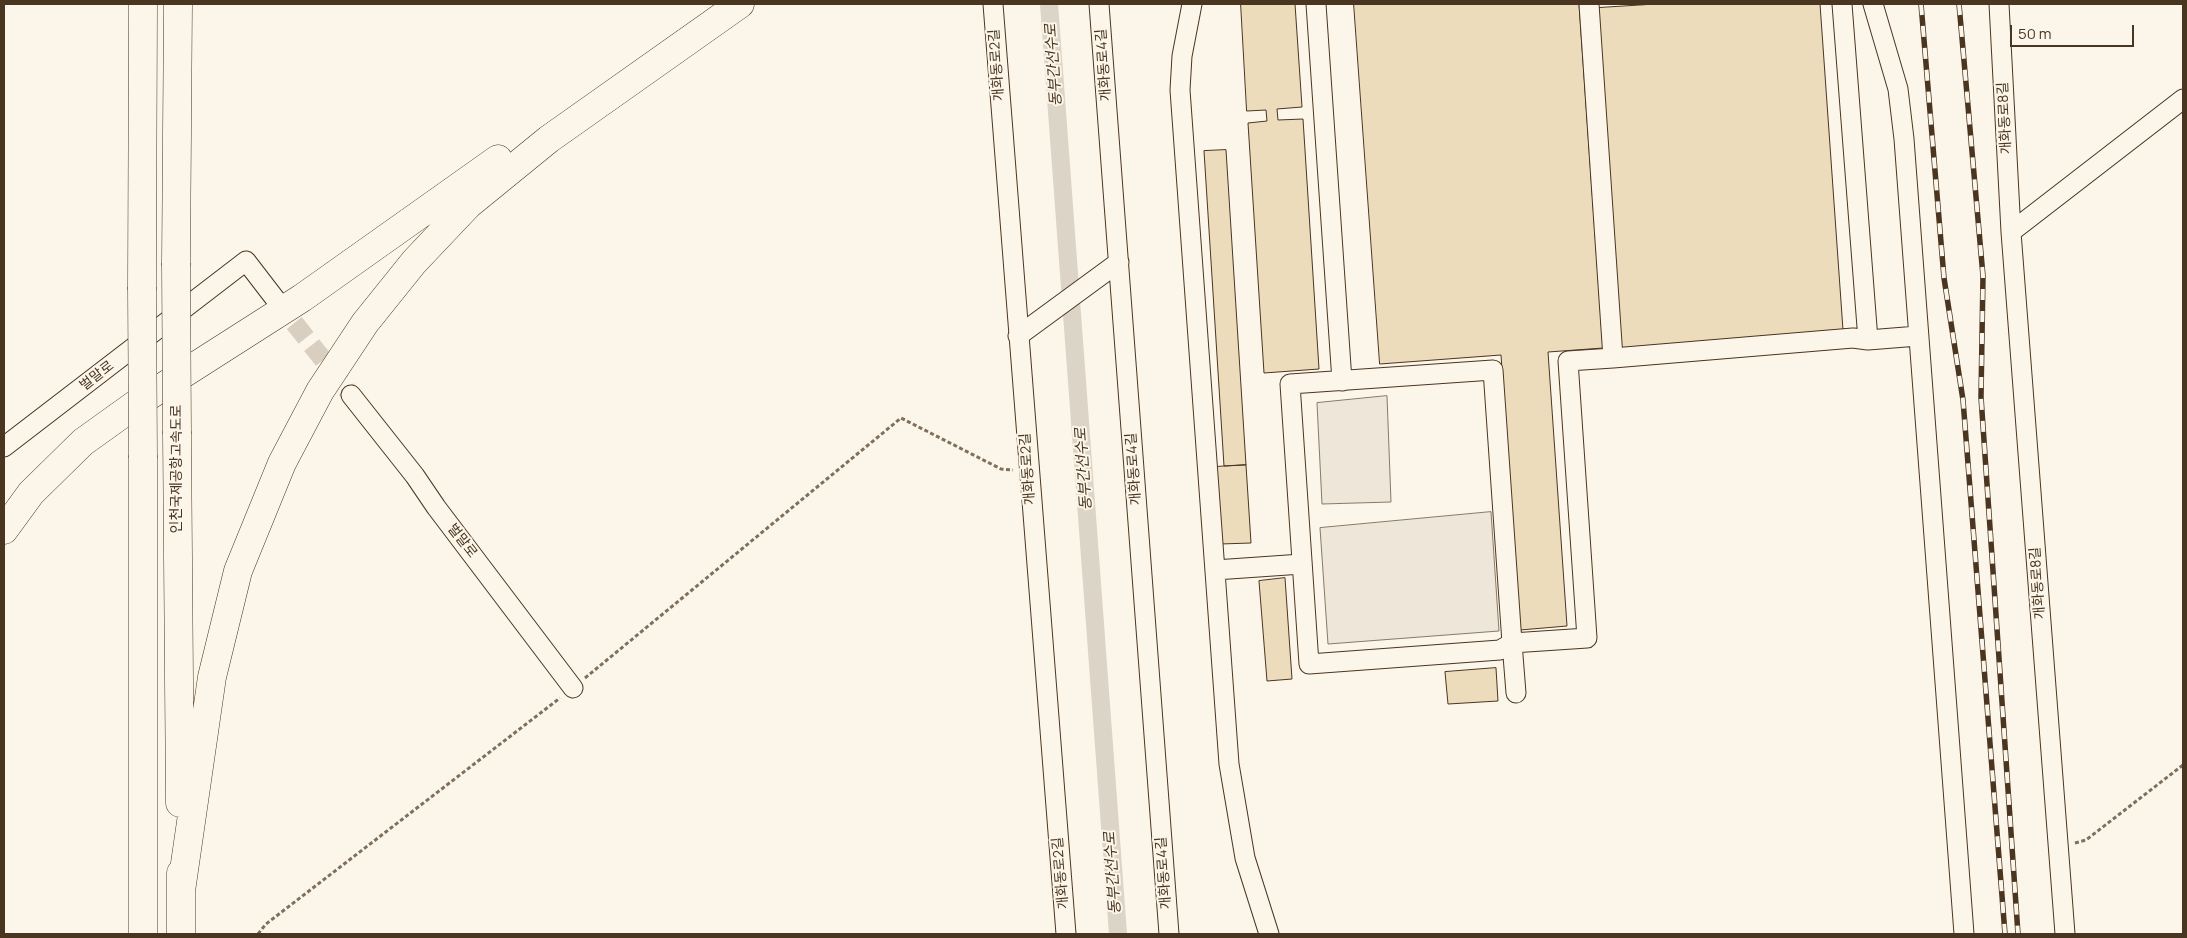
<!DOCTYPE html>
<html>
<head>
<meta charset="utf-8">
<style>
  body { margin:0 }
  #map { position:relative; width:2187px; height:938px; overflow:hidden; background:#fbf6e9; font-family:Manrope,sans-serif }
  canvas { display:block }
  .frame { position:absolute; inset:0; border:5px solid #4a3520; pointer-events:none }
  .scale { position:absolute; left:2010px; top:25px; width:124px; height:22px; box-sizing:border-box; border:2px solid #4a3520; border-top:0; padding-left:6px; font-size:15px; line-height:18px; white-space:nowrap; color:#4a3520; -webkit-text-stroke:4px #fbf6e9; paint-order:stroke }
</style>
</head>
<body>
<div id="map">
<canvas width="2187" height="938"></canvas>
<div class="frame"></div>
<div class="scale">50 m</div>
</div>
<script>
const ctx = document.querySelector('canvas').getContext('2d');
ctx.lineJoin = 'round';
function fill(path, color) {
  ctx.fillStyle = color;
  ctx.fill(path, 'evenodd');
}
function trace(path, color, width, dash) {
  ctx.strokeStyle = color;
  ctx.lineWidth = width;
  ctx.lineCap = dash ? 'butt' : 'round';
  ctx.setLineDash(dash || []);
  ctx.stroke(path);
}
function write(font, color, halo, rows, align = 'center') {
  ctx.font = font + ' Manrope,"Noto Sans KR",sans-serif';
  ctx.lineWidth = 4;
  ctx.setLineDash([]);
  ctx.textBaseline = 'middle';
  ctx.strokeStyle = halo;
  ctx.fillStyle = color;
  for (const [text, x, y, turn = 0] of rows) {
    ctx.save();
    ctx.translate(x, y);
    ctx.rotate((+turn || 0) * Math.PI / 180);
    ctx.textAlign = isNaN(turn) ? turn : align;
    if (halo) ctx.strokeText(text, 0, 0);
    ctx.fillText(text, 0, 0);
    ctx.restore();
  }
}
const green = new Path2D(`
  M1387,396L1391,502L1322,504L1317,403Z
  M1491,512L1499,631L1328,644L1320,528Z`);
fill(green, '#ede6d9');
trace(green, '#887966', 1);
trace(new Path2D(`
  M1049,4L1118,934`), '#dcd4c6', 18);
const building = new Path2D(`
  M1241,4H1295L1302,107L1277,109L1278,120L1303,119L1319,369L1264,373L1248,123L1267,121L1266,110L1247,111Z
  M1354,4H1579L1603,348L1548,352L1567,626L1520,630L1501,355L1380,364Z
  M1656,4H1820L1843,330L1618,352L1598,8Z
  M1226,150L1246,465L1224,466L1204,151Z
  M1246,465L1251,543L1220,544L1215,467Z
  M1285,578L1292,679L1267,681L1259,581Z
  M1496,668L1498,701L1448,704L1445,672Z`);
fill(building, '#ecdcbc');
trace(building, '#4a3520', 1);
trace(new Path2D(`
  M277,301L351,395`), '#d8cfc1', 19, [19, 9]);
const minor = new Path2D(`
  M993,4L1066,934
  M1099,4L1169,934
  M1192,4L1182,56L1180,90L1229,764L1245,858L1269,934
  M1316,4L1342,381
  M1842,4L1868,340
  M1873,4L1898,89L1904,139L1964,934
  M1999,4L2011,232L2065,934
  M2011,232L2183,99
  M1018,336L1119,262
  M1613,358L1853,338L1868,340L1918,336
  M351,395L415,476L436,507L573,688
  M4,447L246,261L276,300
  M1215,570L1302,564
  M1516,693L1512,643L1500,650L1309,664L1290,384L1493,370L1512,643L1587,638L1568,361L1613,358L1589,4`);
const highway = new Path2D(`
  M176,263L178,4
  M142,287L143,4
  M177,434L180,803
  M143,458V934
  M4,530L31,493L83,442L136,404L302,298L498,159
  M181,873V934
  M181,891L212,677L238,571L282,463L320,391L365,323L414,262L468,205L549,139L740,4`);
trace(minor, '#4a3520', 21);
trace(highway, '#4a3520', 29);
trace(new Path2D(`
  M585,678L901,418L1001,469L1013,470
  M2075,843L2086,840L2183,765
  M258,934L266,924L560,698`), '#7f6f5c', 3, [4, 2.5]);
trace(minor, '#fbf6e9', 19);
trace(highway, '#fbf6e9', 28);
const rail = new Path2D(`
  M1921,4L1944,278L1963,400L2005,934
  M1959,4L1983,276L1981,397L2018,934`);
trace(rail, '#4a3520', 5.5);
trace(rail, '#fbf6e9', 4, [11]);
const highwayBridge = new Path2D(`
  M176,263L177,434
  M142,287L143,458`);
trace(highwayBridge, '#4a3520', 29, []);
trace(highwayBridge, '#fbf6e9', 28);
write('14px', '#4a3520', '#fbf6e9', [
  ["개화동로2길",997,65,-94],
  ["개화동로4길",1104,65,-94],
  ["개화동로8길",2005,118,-93],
  ["벌말로",97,376,-38],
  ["인천국제공항고속도로",177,469,-90],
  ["개화동로2길",1028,469,-94],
  ["개화동로4길",1134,469,-94],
  ["벌말로",462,541,52],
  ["개화동로8길",2038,583,-94],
  ["개화동로2길",1061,873,-95],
  ["개화동로4길",1164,873,-94]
]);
write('italic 15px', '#4a3520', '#fbf6e9', [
  ["동부간선수로",1054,65,-94],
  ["동부간선수로",1084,469,-94],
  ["동부간선수로",1113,873,-94]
]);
</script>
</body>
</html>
